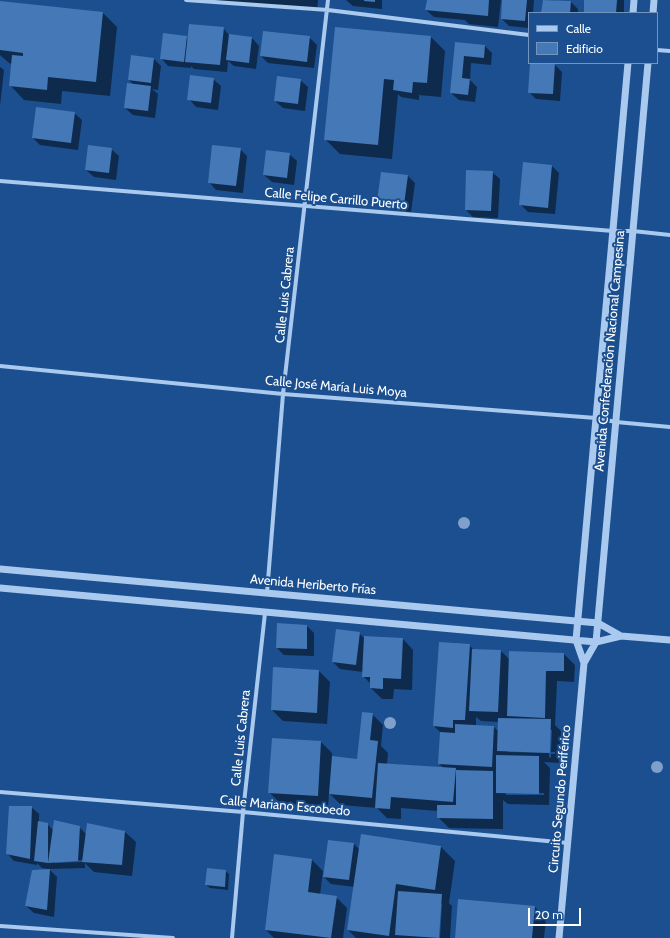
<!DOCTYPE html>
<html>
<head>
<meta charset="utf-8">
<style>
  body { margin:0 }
  #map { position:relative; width:670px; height:938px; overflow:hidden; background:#1b4f8f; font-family:Cabin,sans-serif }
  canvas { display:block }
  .legend { position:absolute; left:528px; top:12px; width:130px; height:52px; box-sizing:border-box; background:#1b4f8f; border:1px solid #7695bc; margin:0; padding:5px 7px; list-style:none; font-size:12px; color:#fff }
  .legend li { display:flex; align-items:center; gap:8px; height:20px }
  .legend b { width:20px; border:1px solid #7695bc }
  .scale { position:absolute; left:528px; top:908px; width:53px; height:18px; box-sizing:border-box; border:2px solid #fff; border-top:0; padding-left:5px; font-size:12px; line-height:14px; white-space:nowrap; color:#fff; -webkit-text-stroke:3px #1b4f8f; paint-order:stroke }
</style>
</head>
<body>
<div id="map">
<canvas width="670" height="938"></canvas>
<ul class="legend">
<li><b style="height:5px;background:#a9c9ee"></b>Calle</li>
<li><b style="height:11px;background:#4478b7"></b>Edificio</li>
</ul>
<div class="scale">20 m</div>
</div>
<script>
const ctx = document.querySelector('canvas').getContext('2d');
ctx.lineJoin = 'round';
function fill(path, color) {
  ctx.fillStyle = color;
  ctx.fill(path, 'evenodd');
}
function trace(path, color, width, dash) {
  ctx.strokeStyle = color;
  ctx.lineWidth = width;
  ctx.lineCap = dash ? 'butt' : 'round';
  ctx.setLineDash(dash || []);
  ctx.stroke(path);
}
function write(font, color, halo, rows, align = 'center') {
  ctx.font = font + ' Cabin,sans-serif';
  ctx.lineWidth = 4;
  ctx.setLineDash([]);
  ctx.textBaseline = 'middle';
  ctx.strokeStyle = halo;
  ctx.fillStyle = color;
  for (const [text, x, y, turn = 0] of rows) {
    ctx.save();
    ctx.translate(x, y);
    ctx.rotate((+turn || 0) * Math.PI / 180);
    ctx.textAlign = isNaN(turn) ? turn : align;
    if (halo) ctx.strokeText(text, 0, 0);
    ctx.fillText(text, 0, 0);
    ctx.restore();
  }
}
fill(new Path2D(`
  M218,0H318L317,11L222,4Z
  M346,0H382V9L353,6Z
  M428,0H501L498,27L469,24L465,20L434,17L426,10Z
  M503,0H534L533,13H529V28L509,26L502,19Z
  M544,0L571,2L578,9V13H542Z
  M585,0H624V13H585Z
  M0,2L103,13L117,27L110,96L62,91L61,104L24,100L10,85L12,64L9,63L0,55Z
  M223,28L230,36L252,38L259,46L256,69L234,66L228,61L227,72L194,69L191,66V68L168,66L161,58L186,37L188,40Z
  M336,28L431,37L445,51L441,97L419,95V100L401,97L398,94L392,159L340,154L326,140Z
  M309,37L317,45L314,68L268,63L261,56Z
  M456,43L485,46L492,53L491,65L471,63L470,80L477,87L475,102L459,100L451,93Z
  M154,59L161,66L158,90L152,89L158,94L155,118L133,115L125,108L134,85L129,80Z
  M531,63L554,64L562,72L560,101L536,99L529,92Z
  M0,67L4,70L0,106Z
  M213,79L221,86L218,110L196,107L189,99Z
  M300,80L308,87L305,111L283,108L275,101Z
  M74,113L82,120L78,150L40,145L33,138Z
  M111,149L119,156L116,180L94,177L86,170Z
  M240,149L247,156L243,193L216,190L209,182Z
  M289,154L297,161L294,185L272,182L264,175Z
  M552,166L559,173L555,214L528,212L520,204Z
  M492,172L500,179L498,218L473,217L466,210Z
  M408,176L415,183L411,212L385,208L378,201Z
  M278,624L307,626L314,633V656L284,655L277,648Z
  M359,633L363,637L403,639L413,650L412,690L394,689L393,699H382L371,688V684L363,676V672L340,669L333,662Z
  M469,645L474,650L501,651L510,660L564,654L575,665L574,682L557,681L555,725L561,731L560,763L544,762L550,768L549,805L508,804L503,800V829L449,828L438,817V811L401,808V819L387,818L377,808L341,805L329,793L328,807L280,803L269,792L273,739L321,742L332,753V757L358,760L372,714L383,725L381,746L388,753L387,764L444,768L439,764L441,733L434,726ZM476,717L481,721L499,722V732L494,727L476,726ZM550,730H552L551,752H555V754H551V758L549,757V753L508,752V750ZM506,792L544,793V795H506Z
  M319,671L330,682L327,724L283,721L272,710Z
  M31,807L39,814V822L47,824L53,830L79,827L87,835L125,832L136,842L132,876L94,872L85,863V868L49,869L57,877L54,917L34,913L26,906L48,869L42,868L37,863V865L14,861L7,853ZM83,860V862L55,863V861Z
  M362,835L441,847L455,861L449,903L452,906L450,938H440L442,904H440L438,938H356L348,930L355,887L331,884L324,877L354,844L360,850Z
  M275,855L312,860L323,871L320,895L336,897L347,908L343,938H274L266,930Z
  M225,871L229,874L228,890L210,888L206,885Z
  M535,907L546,918L544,938H456Z`), '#0007');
fill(new Path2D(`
  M364,0H375V2L364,1Z
  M427,0H489L488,16L425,10Z
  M502,0H527L525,21L501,19Z
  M543,0L571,1L570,13H541Z
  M584,0H617L616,13H584Z
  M0,1L103,12L96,82L48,77L47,90L9,86L12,55L23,56V53L0,50Z
  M189,24L224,27L220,65L185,62Z
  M335,27L431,36L427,83L413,82L412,93L393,90L394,80L384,79L378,145L324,140Z
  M263,31L310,36L307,62L260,56Z
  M163,33L187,36L184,62L160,59Z
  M229,34L252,37L249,63L226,60Z
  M455,42L485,45L484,58L464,56L462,78L470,79L468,95L450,93Z
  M131,55L154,58L151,83L128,80Z
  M530,63H555L553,94L528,93Z
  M190,75L214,78L211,103L187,100Z
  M277,76L301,79L298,104L274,101Z
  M127,83L151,86L148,111L124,108Z
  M36,107L75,112L71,143L32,138Z
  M88,145L112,148L109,173L85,170Z
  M212,145L241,148L236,186L208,183Z
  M266,150L290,153L287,178L263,175Z
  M523,162L552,165L548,208L519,205Z
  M466,170L493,171L491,211L465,210Z
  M381,172L408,175L404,205L377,201Z
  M277,623L307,625V649L276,648Z
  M336,629L360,632L356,665L332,662Z
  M364,636L403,638L401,679L383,678V689L370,688V677H362Z
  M439,642L470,644L465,720H453V728L433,726Z
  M472,649L501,650L498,712L469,711Z
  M509,651L564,653V671H546L545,718L507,716Z
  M273,667L319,670L317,713L271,710Z
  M362,712L373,713L370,740L378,741L372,798L329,794L332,756L357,759Z
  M498,718L551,719L550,753L497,751Z
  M455,724L494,726L492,767L438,764L440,732L455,733Z
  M272,738L321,741L318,796L268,793Z
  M496,755L539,756V794L496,793Z
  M378,763L456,768L453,802L391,797L390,809L375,808Z
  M456,770L493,771V819L437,818V805H456Z
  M9,806H32L30,859L6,854Z
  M54,820L80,826L78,861L48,863L34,861L38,821L48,823V863Z
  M87,823L125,831L122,865L82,862Z
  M361,834L441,846L435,890L396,884L389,936L347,930Z
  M328,840L354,843L349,880L323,877Z
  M274,854L312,859L308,892L337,896L331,938L265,930Z
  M207,868L226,870L225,887L205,885Z
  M50,869L47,910L25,906L32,870Z
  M398,891L442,894L439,938L395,935Z
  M458,899L535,906L532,938H455Z`), '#4478b7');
trace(new Path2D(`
  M186,0L328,10L529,35
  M657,50L670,51
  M0,181L613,231H633L670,235
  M0,366L283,394L596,418L616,422L670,427
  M267,593L283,394L328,0
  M0,792L243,812L568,843
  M0,926L173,938
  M232,938L243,812L265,613`), '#a9c9ee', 4);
trace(new Path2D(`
  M633,13L634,0
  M653,13L654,0
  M0,569L598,623L621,636
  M0,588L596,642L621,636L670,640
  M584,663L576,640L628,63
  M559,938L584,663L596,642L648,63`), '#a9c9ee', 7);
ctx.fillStyle = '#7ea0ca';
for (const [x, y] of [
  [464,523],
  [390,723],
  [657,767]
]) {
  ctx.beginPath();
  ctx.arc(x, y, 6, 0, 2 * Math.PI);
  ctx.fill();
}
write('13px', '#fff', '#1b4f8f', [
  ["Calle Felipe Carrillo Puerto",336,199,5],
  ["Calle Luis Cabrera",285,295,-84],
  ["Avenida Confederación Nacional Campesina",610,351,-85],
  ["Calle José María Luis Moya",336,387,5],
  ["Avenida Heriberto Frías",313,585,5],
  ["Calle Luis Cabrera",241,738,-84],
  ["Circuito Segundo Periférico",560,799,-85],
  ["Calle Mariano Escobedo",285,806,5]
]);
</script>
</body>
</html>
